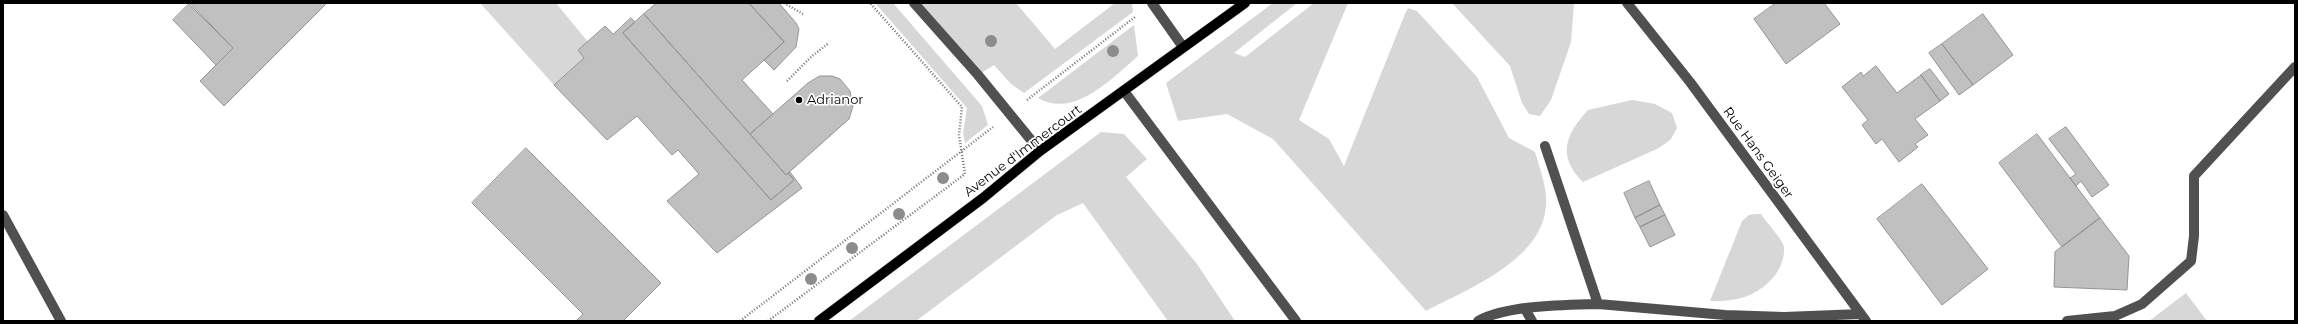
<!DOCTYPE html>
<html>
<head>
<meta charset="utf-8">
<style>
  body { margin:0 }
  #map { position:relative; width:2298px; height:324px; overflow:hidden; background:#fff; font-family:Montserrat,sans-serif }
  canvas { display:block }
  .frame { position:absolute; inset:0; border:4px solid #000; pointer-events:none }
</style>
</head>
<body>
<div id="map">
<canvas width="2298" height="324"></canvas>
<div class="frame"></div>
</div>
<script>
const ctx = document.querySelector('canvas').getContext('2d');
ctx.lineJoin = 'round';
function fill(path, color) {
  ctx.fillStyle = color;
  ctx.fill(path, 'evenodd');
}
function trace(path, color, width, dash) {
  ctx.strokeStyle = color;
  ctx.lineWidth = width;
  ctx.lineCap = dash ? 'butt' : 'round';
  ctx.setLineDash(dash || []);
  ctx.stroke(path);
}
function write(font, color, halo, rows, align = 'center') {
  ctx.font = font + ' Montserrat,sans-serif';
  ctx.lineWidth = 3.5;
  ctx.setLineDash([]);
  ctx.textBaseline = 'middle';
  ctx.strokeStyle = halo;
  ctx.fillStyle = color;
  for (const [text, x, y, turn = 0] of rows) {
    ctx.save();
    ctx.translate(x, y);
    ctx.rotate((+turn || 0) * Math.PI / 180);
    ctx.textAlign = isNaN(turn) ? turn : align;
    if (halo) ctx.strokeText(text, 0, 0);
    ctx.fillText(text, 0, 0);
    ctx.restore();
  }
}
fill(new Path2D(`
  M480,3H556L588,42L578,50L584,58L554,85Z
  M875,3H893L982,106L988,125L965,143L963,133L967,108Z
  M914,3H1016L1055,49L1115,3H1132L1133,12L1024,93L1011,84L994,65L978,75Z
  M1273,3H1297L1234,53L1245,57L1314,3H1348L1299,120L1329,139L1344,166L1405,14L1408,8L1417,11L1477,77L1509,138L1535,152C1539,166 1545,182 1546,197C1550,258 1469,288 1426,311L1273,139L1227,114L1178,121L1166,83Z
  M1452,3H1574L1571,42L1551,100L1540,116L1529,114L1522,103L1510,66Z
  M1134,25L1138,56C1112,78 1075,119 1038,98Z
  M1632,100L1655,104L1672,113L1677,128L1671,139L1659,148L1583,182C1557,156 1565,135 1588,110Z
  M1101,132L1124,134L1147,159L1126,177L1197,264L1235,321H1168L1083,203L1057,215L916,321H849Z
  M1755,214H1761C1766,222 1783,240 1784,247C1785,257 1781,266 1776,274C1759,296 1737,302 1710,301L1742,221L1749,215Z
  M2186,293L2207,321H2149Z`), '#d7d7d7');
const building = new Path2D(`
  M327,3L224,106L200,81L233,48L190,3Z
  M657,3H749L784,42L742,80L773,114L750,134L644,14Z
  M749,3H779L796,23L799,29L796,47L774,70L764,60L784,42Z
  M1776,3H1824L1840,24L1786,64L1754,19Z
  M189,4L233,48L216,65L173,20Z
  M644,14L786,175L788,173L794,180L771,200L623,33Z
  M1983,14L2013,55L1973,85L1942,44Z
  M631,18L635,22L623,33L771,200L794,180L788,173L790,172L802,188L717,253L667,201L699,174L678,150L672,155L637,116L607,140L554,85L584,58L578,50L605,26L613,34Z
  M1942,44L1973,85L1959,95L1929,53Z
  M1876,66L1897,93L1921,75L1940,101L1915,119L1928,135L1915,144L1918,147L1899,162L1882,139L1876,144L1862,125L1868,120L1842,87L1861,72L1863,76Z
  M1930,69L1949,94L1940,101L1921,75Z
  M820,76H832L840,79L850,91L853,106L849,119L786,175L750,134L808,83Z
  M2066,127L2109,185L2092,197L2081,181L2076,186L2070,178L2076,174L2049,139Z
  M2037,134L2100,218L2062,247L1999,163Z
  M526,148L661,283L623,321H576L583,314L472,203Z
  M1649,181L1660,205L1635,218L1624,193Z
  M1922,184L1988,269L1942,305L1877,219Z
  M1660,205L1665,215L1640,227L1635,218Z
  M1665,215L1675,235L1650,247L1640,227Z
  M2100,218L2129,256L2127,290L2054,287L2055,252Z`);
fill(building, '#c0c0c0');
trace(building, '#949494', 1);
const major = new Path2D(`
  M819,321L983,198L1040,151L1245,3`);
trace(major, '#dbdbdb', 11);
trace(new Path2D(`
  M784,3L803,14
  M787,81L812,56L829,43
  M1027,100L1135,17
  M740,321L993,127
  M768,321L965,174L959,135L962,107L870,3`), '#727272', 2.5, [1, 2]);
trace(new Path2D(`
  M914,3L978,75L1040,151
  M1152,3L1183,47
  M1627,3L1690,82L1866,321
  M1124,91L1296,321
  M1545,146L1598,304L1725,315L1784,317L1861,314
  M3,215L61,321
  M1525,309L1532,321
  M1478,321C1506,305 1565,305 1598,304
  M2067,321L2115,316L2142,304L2191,261L2194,236V176L2295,67`), '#505050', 10);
trace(major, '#000', 10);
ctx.fillStyle = '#8c8c8c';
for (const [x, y] of [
  [991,41],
  [1113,51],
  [943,178],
  [899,214],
  [852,248],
  [811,279]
]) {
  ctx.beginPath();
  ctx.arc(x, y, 6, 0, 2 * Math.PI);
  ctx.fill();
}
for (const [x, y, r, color] of [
  [799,100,4,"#000"]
]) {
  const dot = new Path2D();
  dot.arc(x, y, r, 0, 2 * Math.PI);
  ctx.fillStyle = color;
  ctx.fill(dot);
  trace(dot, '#fff', 1.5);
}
write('13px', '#000', '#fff', [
  ["Adrianor",807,100]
], 'left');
write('13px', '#000', '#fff', [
  ["Avenue d'Immercourt",1023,151,-37],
  ["Rue Hans Geiger",1758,153,54]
]);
</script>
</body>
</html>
